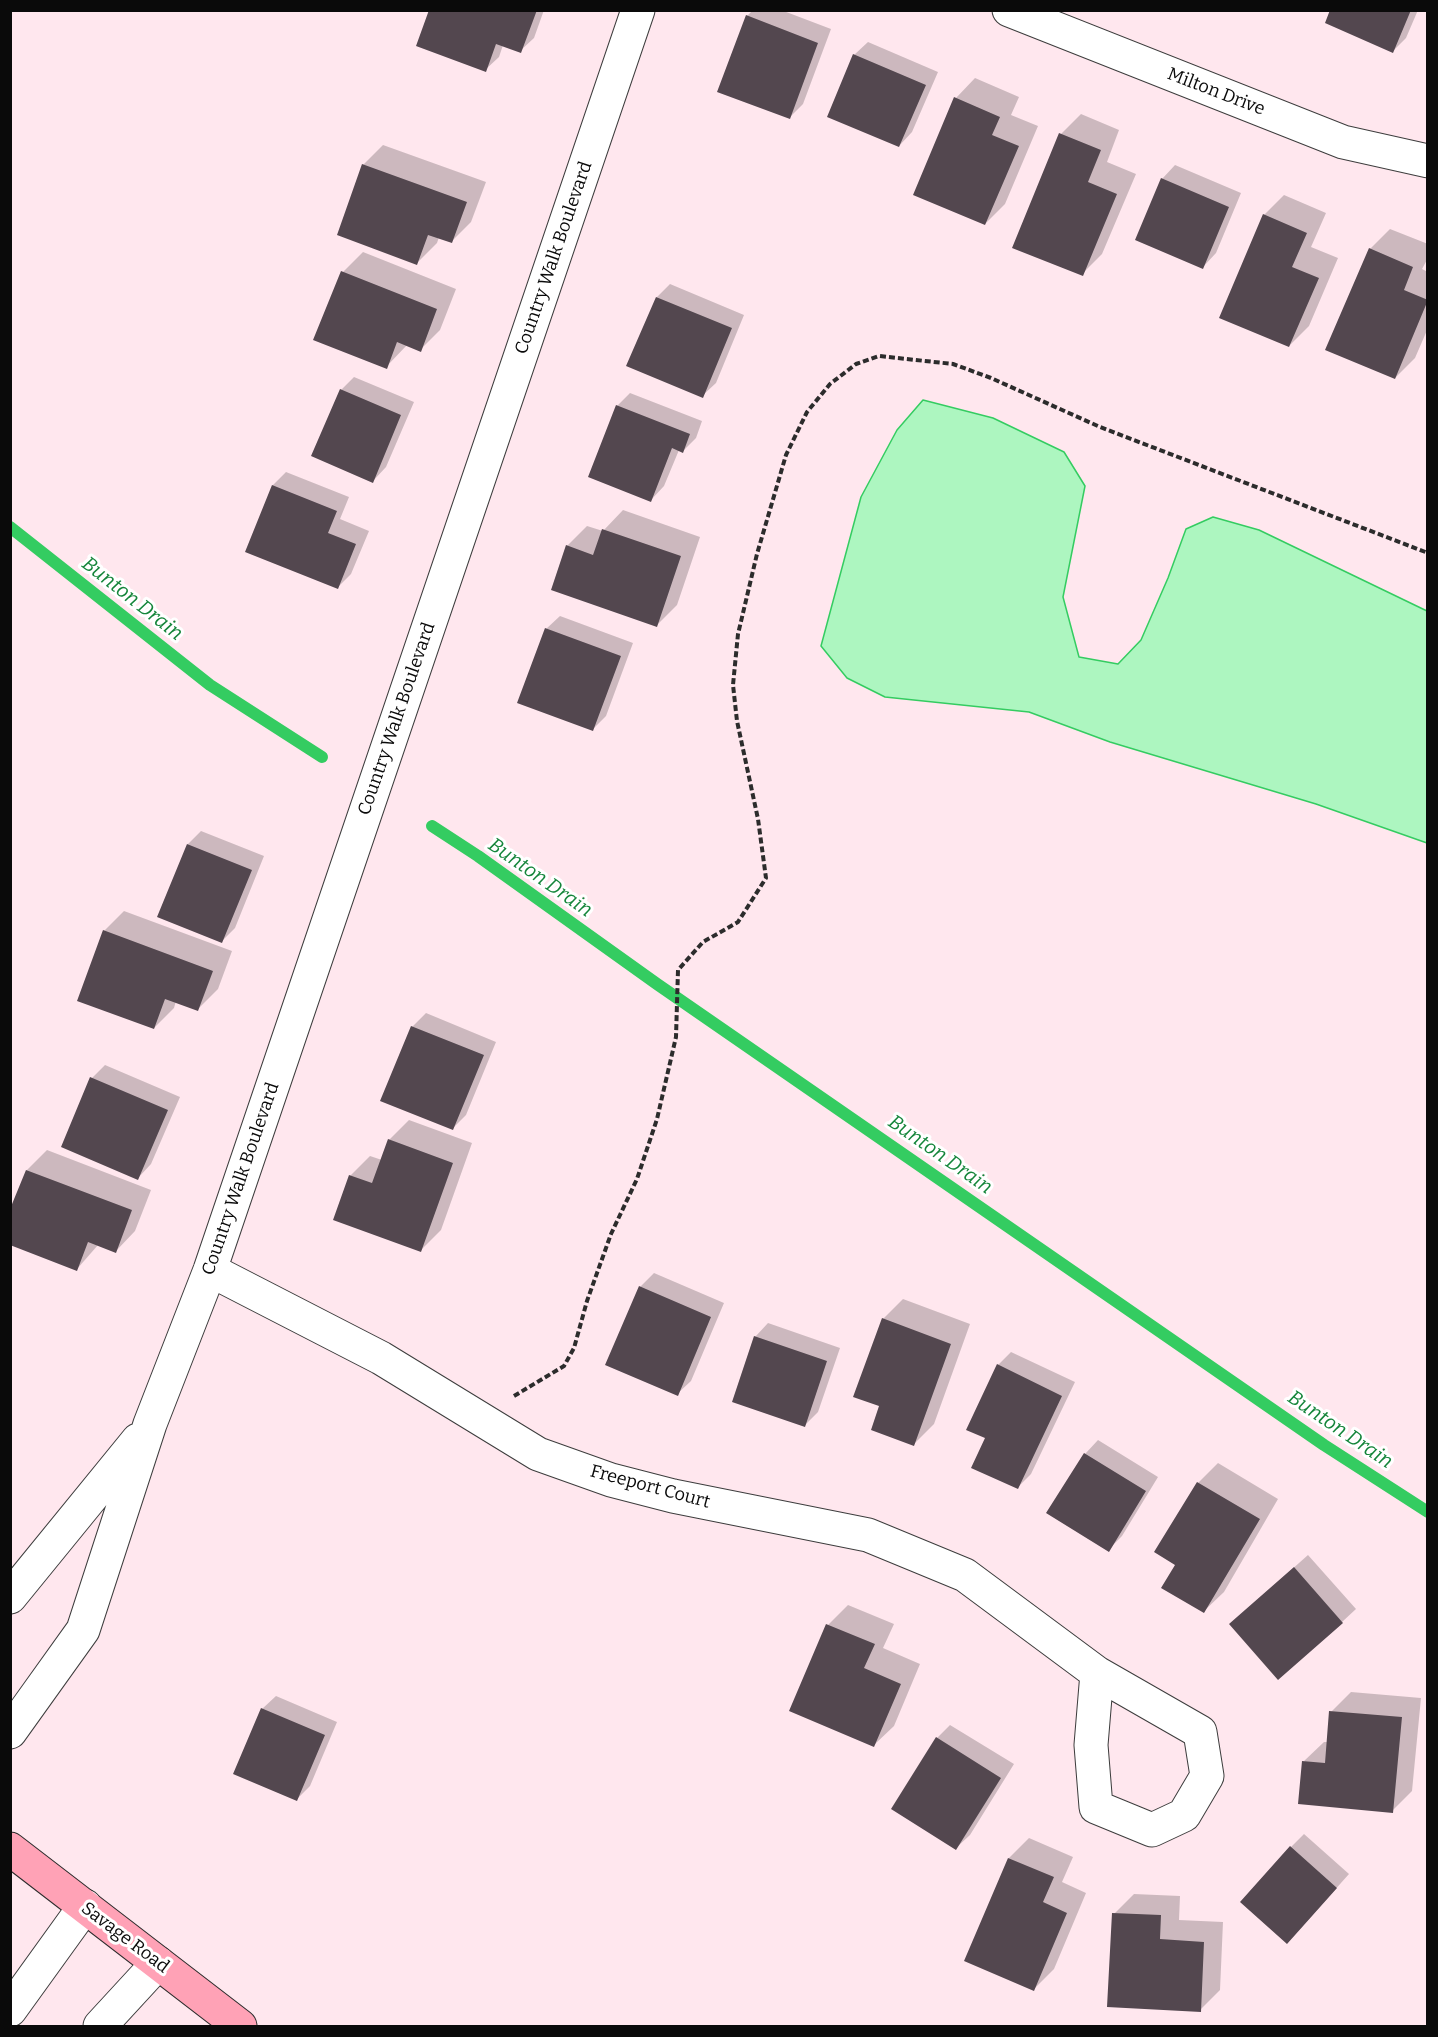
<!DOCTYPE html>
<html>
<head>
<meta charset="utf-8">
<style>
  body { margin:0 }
  #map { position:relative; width:1438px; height:2037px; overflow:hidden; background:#ffe7ee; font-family:Bitter,serif }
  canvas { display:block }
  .frame { position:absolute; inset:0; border:12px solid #0a0a0a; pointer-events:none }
</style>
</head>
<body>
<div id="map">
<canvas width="1438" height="2037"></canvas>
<div class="frame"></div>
</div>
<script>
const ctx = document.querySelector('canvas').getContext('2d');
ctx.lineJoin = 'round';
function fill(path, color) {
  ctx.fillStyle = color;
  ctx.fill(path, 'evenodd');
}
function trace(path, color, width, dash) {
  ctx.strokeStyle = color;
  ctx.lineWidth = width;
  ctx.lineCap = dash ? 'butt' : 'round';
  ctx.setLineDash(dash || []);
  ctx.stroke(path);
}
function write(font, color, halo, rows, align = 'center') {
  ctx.font = font + ' Bitter,serif';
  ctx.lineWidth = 6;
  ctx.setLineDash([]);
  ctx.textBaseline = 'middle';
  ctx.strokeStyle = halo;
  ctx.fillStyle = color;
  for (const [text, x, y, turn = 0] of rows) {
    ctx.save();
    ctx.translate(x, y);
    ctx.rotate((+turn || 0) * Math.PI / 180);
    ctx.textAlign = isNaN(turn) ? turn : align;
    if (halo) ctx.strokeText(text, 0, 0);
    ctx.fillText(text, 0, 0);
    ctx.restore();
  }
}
const water = new Path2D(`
  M923,400L993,418L1064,452L1085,486L1063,597L1079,657L1118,664L1141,640L1168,578L1186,529L1213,517L1259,530L1427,611V843L1316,804L1110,742L1029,712L885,697L847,678L821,646L861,497L897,430Z`);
fill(water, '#adf6c0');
trace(water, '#34cc61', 1.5);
fill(new Path2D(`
  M431,10H544L534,38L520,51L503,45L499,57L485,70Z
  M753,10H781L831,29L803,104L789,118L747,16Z
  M1332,10H1418L1406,38L1393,51Z
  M868,42L938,72L912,132L899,146L854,55Z
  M975,78L1019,97L1011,115L1038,126L1005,204L985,224L956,98Z
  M1081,114L1119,130L1107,162L1136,174L1102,254L1082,274L1061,134Z
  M383,145L486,182L471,222L451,242L439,237L437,243L417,263L363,165Z
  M1175,165L1241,193L1216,253L1203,267L1162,179Z
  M1284,195L1326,213L1311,247L1338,258L1309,326L1289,346L1264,215Z
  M1390,229L1428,244V258L1422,269L1428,272V328L1415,358L1395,378L1370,249Z
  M363,252L456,289L440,330L420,350L407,345L386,367L343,272Z
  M670,284L744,315L716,383L702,396L657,297Z
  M354,377L414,402L386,467L373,481L341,390Z
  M630,393L702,421L696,438L683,451L679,450L664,486L651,500L617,406Z
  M286,472L349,497L340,519L369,531L351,574L338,587L247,551L273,485Z
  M623,510L700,537L677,605L657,625L567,546L587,526L603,531Z
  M560,616L633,643L606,716L593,729L546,629Z
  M201,831L264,856L235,928L221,942L188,844Z
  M124,911L232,951L218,989L198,1009L176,1001L174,1008L154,1028L104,931Z
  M426,1013L496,1042L466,1115L453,1128L412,1027Z
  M105,1065L180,1097L151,1164L138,1178L92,1078Z
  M409,1120L472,1143L441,1230L421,1250L350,1176L370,1156L382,1160L389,1140Z
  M47,1150L151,1190L135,1231L116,1251L98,1245L77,1269L27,1170Z
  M654,1273L724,1303L691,1381L677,1394L640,1287Z
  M903,1299L970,1324L934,1424L914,1444L883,1319Z
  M768,1323L840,1348L818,1412L805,1425L755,1337Z
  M1011,1352L1075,1382L1031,1474L1017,1488L987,1438L998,1365Z
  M1098,1440L1158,1477L1122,1536L1108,1550L1049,1513L1085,1454Z
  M1218,1463L1278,1499L1224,1592L1204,1611L1177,1564L1198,1483Z
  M1308,1555L1356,1609L1342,1622L1245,1611Z
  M848,1605L894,1624L883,1648L920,1664L894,1726L874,1745L828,1625Z
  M1351,1692L1421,1698L1412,1791L1392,1811L1304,1761L1324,1742H1328L1331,1712Z
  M276,1696L337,1722L310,1786L297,1799L262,1709Z
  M950,1725L1014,1764L970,1835L956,1848L937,1738Z
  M1304,1834L1349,1874L1300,1929L1291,1847Z
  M1029,1838L1073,1857L1062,1882L1086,1893L1054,1969L1034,1989L966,1960L1009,1858Z
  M1134,1894L1180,1896L1179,1920L1223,1922L1220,1990L1200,2010L1114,1914Z`), '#0003');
trace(new Path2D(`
  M10,527L210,685L322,757
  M432,826L478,856L657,984L1324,1445L1428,1512`), '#34cc61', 12);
fill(new Path2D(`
  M429,10H537L521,53L496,44L486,72L416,46Z
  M1330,10H1411L1393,53L1325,23Z
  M746,15L818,43L790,119L717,92Z
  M853,54L926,85L899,147L827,117Z
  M954,97L1000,117L992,135L1019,146L985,225L913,195Z
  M1059,133L1101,150L1088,182L1117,194L1083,276L1012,248Z
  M362,164L467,202L452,243L428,235L417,265L337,235Z
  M1161,178L1229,207L1203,269L1135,240Z
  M1263,214L1307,233L1292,267L1319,278L1289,347L1219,318Z
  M1369,248L1413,267L1404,290L1428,300L1395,379L1325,350Z
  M341,271L437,309L421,352L397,342L387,369L313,340Z
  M656,297L732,328L703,398L626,366Z
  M340,389L401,415L373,483L311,456Z
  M616,405L690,434L683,453L672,448L651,502L588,477Z
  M272,485L337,511L328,533L356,544L338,589L245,552Z
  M602,529L681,556L657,627L551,590L566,545L593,555Z
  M545,628L621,656L593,731L517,703Z
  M187,844L252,870L222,943L157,917Z
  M103,930L213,971L198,1011L165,999L154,1029L77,1001Z
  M411,1026L484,1055L453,1130L380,1101Z
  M90,1077L168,1110L138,1180L61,1147Z
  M388,1139L453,1163L421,1252L333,1220L349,1175L372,1183Z
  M26,1170L132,1210L116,1253L88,1242L77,1271L10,1245V1209Z
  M639,1286L711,1317L678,1396L605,1365Z
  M882,1318L951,1344L914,1446L871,1430L879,1406L853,1397Z
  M754,1336L827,1361L805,1427L732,1402Z
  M997,1364L1062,1396L1018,1489L971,1468L985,1438L966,1430Z
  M1084,1453L1146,1491L1109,1552L1046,1513Z
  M1197,1482L1260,1519L1204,1613L1161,1588L1175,1565L1154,1552Z
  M1294,1567L1343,1623L1278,1680L1229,1624Z
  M826,1624L875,1644L864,1668L901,1684L874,1747L789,1711Z
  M261,1708L325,1735L297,1801L233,1774Z
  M1329,1711L1402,1717L1393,1813L1298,1804L1302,1761L1325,1763Z
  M936,1737L1001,1778L956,1850L891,1809Z
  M1290,1846L1337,1888L1287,1944L1240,1902Z
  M1008,1858L1054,1877L1043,1902L1067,1913L1034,1991L964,1961Z
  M1112,1913L1161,1915L1160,1939L1204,1942L1201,2012L1107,2007Z`), '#53474f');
const street = new Path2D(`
  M1009,10L1343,142L1428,161
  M210,1270L381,1358L538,1454L611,1480L673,1496L868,1535L965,1575L1097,1673L1091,1745L1096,1807L1152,1830L1184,1815L1207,1776L1200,1732L1097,1673
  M10,1597L138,1440
  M10,1732L83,1630L150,1424L210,1270L638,10
  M10,2010L85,1906
  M100,2026L158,1963`);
const secondary = new Path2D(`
  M10,1849L240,2026`);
trace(street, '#3d3d3d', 35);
trace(secondary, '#2c2c2c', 35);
trace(new Path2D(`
  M514,1396L564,1366L574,1348L587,1301L611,1234L637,1179L657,1119L676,1037L678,970L703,942L738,922L766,878L758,819L737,721L733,685L738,634L757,554L786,455L807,412L830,384L856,364L879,356L953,364L991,378L1100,427L1428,553`), '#2c2c2c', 4, [6, 3]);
trace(street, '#fff', 33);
trace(secondary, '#ffa2b6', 33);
write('18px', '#0a0a0a', '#fff', [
  ["Milton Drive",1216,92,21],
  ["Country Walk Boulevard",554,258,-71],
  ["Country Walk Boulevard",397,719,-71],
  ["Country Walk Boulevard",241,1179,-71],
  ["Freeport Court",650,1487,15],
  ["Savage Road",125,1938,37]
]);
write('italic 20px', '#14853a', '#fff', [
  ["Bunton Drain",132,599,38],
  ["Bunton Drain",540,878,35],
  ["Bunton Drain",940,1155,35],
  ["Bunton Drain",1340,1430,34]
]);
</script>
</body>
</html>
